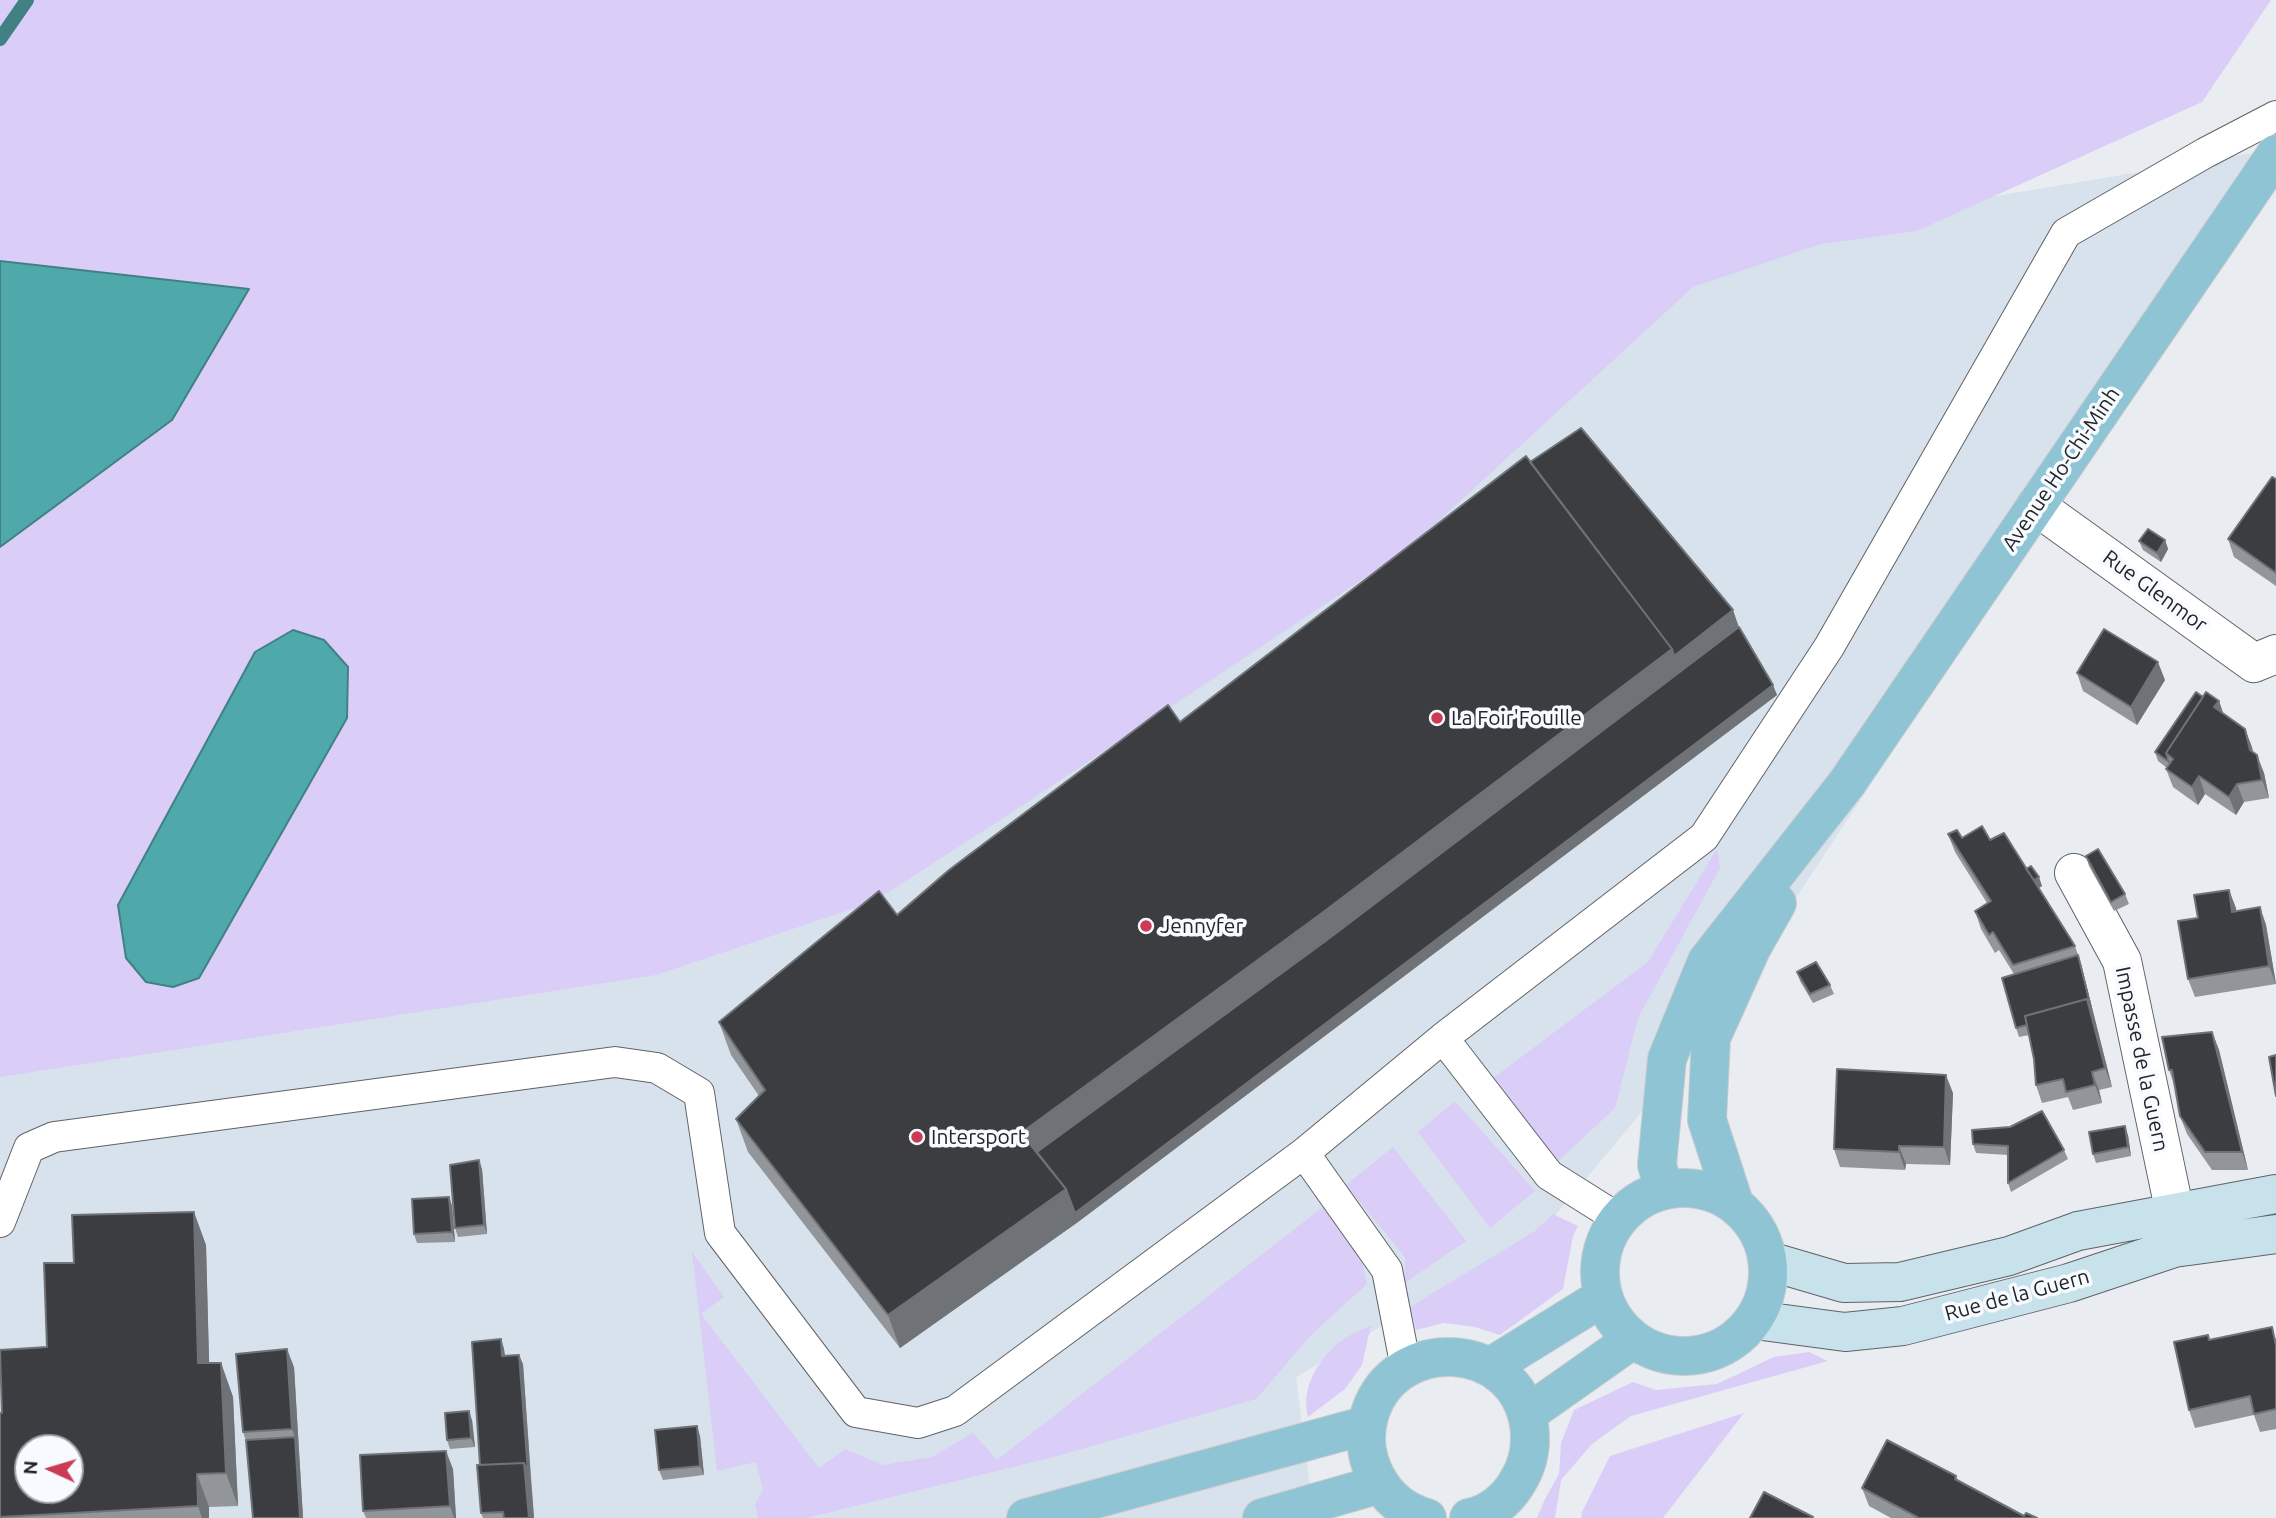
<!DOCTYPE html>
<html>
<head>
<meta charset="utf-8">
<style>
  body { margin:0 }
  #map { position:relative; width:2276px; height:1518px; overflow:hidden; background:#e9edf2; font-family:Ubuntu,sans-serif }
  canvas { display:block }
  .north { position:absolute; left:14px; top:1434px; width:70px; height:70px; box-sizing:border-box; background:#f7fbff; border:2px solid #a2a5a9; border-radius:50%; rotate:274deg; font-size:19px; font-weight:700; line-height:28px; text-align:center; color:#232527 }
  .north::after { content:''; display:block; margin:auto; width:24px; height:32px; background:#cb3b55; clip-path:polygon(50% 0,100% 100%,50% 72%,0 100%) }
</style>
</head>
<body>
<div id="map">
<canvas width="2276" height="1518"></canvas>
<div class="north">N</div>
</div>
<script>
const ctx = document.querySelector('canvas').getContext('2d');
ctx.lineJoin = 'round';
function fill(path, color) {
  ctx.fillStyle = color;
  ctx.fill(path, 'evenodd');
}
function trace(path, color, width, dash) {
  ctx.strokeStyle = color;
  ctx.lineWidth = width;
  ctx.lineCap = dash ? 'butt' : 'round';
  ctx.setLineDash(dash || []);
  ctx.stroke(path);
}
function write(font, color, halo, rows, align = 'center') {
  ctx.font = font + ' Ubuntu,sans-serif';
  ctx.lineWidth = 7;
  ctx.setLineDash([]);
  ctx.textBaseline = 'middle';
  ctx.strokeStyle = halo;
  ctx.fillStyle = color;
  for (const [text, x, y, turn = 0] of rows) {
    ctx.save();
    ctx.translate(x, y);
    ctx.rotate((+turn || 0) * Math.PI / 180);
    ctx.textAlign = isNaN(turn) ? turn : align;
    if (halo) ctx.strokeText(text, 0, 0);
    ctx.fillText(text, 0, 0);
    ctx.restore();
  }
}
fill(new Path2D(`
  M2276,149V167L1704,1038L1542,1231L1296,1377L1314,1518H0V1062L1687,248ZM28,1448H70V1490H28Z`), '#d8e2ec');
fill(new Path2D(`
  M0,0H2271L2202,102L1917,231L1821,244L1693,287L1408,549L1008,815L873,902L656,975L0,1077Z
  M1717,849L1720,868L1638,1018L1615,1108L1555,1164L1488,1082L1648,962Z
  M1455,1101L1535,1191L1490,1228L1418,1132Z
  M1393,1147L1466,1241L1405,1283V1257L1346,1185Z
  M1323,1207L1361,1258L1367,1284L1312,1334L1256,1399L1061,1455L807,1518H758L755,1504L763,1490L756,1462L717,1471L692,1252L724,1297L701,1314L819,1468L845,1449L883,1465L932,1457L973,1433L997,1460Z
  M1553,1214L1578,1226L1573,1236L1563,1289L1500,1335L1475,1327L1444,1323L1416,1330L1410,1307L1535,1231Z
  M1371,1325L1362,1365L1345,1389L1308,1417C1301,1389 1316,1363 1337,1344C1346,1336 1360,1331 1371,1325Z
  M1809,1352L1828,1361L1631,1416L1592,1444L1561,1480L1555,1518H1537L1545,1499L1559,1474L1561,1443L1574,1410L1633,1382L1656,1390L1717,1384L1774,1357Z
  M1744,1413L1663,1518H1581L1582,1512L1610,1456Z`), '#dacdf8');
const water = new Path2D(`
  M0,261L249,289L172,420L0,547Z
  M293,630L324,640L348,667L347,718L199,978L173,987L146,982L126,958L118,905L255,652Z`);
fill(water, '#4fa9aa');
trace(water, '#428183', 2);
trace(new Path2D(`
  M0,39L27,0`), '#428183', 14);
const service = new Path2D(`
  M1443,1038L1549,1175L1619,1219
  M1304,1153L1387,1270L1406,1368
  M0,1222L29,1148L54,1137L615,1062L657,1068L699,1093L720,1233L856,1412L918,1423L955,1411L1304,1153L1443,1038L1704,837L1829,647L2066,233L2205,153L2276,116`);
const minor = new Path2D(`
  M2036,506L2254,663L2276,654
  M2074,873L2122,961L2175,1213`);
const secondary = new Path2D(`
  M1769,1261L1844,1283L1900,1282L2009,1256L2078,1231L2276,1194
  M1755,1320L1845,1332L1903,1326L2069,1283L2174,1248L2276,1234`);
const primary = new Path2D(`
  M1600 1272a84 84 0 1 1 168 0a84 84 0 1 1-168 0Z
  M1664,1190L1657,1165L1667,1059L1707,961L1847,783L2276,154
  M1734,1203L1707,1120L1711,1038L1752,947L1777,903
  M1490,1367L1603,1297
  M1527,1414L1632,1340
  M1026,1518L1367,1425
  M1262,1518L1380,1484
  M1427,1518C1382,1506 1356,1457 1370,1413C1396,1333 1516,1340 1529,1425C1532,1445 1529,1463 1518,1481C1508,1499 1490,1514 1469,1518`);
trace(service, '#5f6266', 32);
trace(minor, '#5f6266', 40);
trace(secondary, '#5f6266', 40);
trace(primary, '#cacbcb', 40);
trace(service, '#fff', 30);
trace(minor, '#fff', 38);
trace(secondary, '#c7e2ea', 38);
trace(primary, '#8fc4d5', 38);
fill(new Path2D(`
  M1530,462L1739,627L1777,695L1078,1222L900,1348L748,1152L736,1119L759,1096L731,1055L719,1022L897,915L1180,722Z
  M2276,479V586L2234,557L2228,539Z
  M2165,540L2168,549L2161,562L2143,550L2139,541Z
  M2077,673L2165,680L2137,725L2083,691Z
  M2203,697L2219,701L2223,713L2245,729L2253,752L2264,773L2269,798L2244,802L2236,815L2205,794L2198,805L2173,787L2166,769L2167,768L2158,761L2155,752Z
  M1948,834L1962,838L1990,840L2026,869L2042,886L2039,888L2075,946L2081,964L2112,1087L2099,1090L2102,1103L2073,1110L2068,1097L2042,1103L2036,1085L2034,1059L2029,1035L2019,1037L2016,1028L2014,974L1999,950L1995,953L1981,929L1975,911L1987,903L1955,852Z
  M2086,856L2125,894L2129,904L2114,911L2089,866Z
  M2229,890L2236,911L2260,907L2266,925L2276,984L2195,997L2188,979L2198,918Z
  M1797,972L1830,985L1834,994L1813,1003L1800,981Z
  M2212,1032L2219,1050L2248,1170H2212L2187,1134L2180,1116L2175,1087L2169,1070Z
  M1953,1093L1950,1165L1906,1164L1905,1170L1840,1167L1834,1149Z
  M2128,1135L2131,1156L2096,1163L2093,1154Z
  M1973,1144L2064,1150L2068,1159L2011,1192L2008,1183V1155L1976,1153Z
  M482,1169L487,1234L458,1237L455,1228Z
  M449,1197L452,1206L455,1242L417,1243L414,1234Z
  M206,1245L209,1363H221L233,1397L238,1506L209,1507V1518H0V1413H2L47,1347L74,1263Z
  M2276,1338V1429L2260,1432L2254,1415L2195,1428L2189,1410L2210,1340Z
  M501,1339L504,1349L505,1356L523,1364L534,1518H483L481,1513L480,1465Z
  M294,1367L303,1518L246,1441L243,1432Z
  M472,1420L475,1447L450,1449L447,1440Z
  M700,1436L704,1475L663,1480L659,1470Z
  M453,1469L456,1518H366L363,1511Z
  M1956,1476L1958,1481L2024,1516L2037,1518H1891L1869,1506L1862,1488Z`), '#92959a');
fill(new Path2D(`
  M2165,540L2168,549L2161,562L2157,553Z
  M1733,610L1742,636L1036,1164L1021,1133L1672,649Z
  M2158,662L2165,680L2137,725L2131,707Z
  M1773,685L1777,695L1078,1222L900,1348L888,1315Z
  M2219,701L2225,719L2214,707Z
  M2245,729L2252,747L2256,768L2250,750Z
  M2257,755L2264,773L2269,798L2262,780Z
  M2199,776L2205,794L2198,805L2192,787Z
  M2237,784L2244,802L2236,815L2229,797Z
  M2039,877L2042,886L2035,890L2032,881Z
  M2229,890L2236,908L2238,930L2232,912Z
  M2260,907L2266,925L2276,984L2269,966Z
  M2078,955L2081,964L2112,1087L2105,1068L2087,999Z
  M2212,1032L2219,1050L2248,1170L2242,1152Z
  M2092,1072L2099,1090L2102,1103L2095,1085Z
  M1946,1075L1953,1093L1950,1165L1944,1147Z
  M2125,1126L2128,1135L2131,1156L2128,1147Z
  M1899,1146L1906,1164L1905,1170L1899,1152Z
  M479,1160L482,1169L487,1234L484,1225Z
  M449,1197L452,1206L455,1242L452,1232Z
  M194,1212L206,1245L210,1396L198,1363Z
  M501,1339L504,1349L506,1366L502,1356Z
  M287,1349L294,1367L303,1518H300L295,1437L292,1429Z
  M519,1355L523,1364L531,1481L528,1472Z
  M221,1363L233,1397L238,1506L226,1473Z
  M469,1411L472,1420L475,1447L471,1438Z
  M697,1426L700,1436L704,1475L700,1466Z
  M446,1451L453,1469L456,1518H454L450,1506Z
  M524,1463L531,1481L534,1518H529Z
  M197,1474L209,1507V1518H202L198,1506Z`), '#6f7276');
const building = new Path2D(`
  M1581,428L1733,610L1674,656L1672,649L1530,462Z
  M1526,456L1672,649L1318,916L1021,1133L1066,1189L888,1315L736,1119L765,1090L719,1022L879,891L897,915L949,870L1168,705L1180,722Z
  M2272,477L2276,479V573L2228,539Z
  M2148,529L2165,540L2157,553L2139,541Z
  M1739,627L1773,685L1075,1213L1066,1189L1037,1152L1327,940Z
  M2104,629L2158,662L2131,707L2077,673Z
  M2196,692L2203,697L2166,753L2169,762L2155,752Z
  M2206,692L2219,701L2214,707L2245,729L2250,750L2257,755L2262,780L2237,784L2229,797L2199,776L2192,787L2166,769L2173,759L2166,753Z
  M1982,826L1990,840L2004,833L2075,946L2013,965L1993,932L1989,935L1975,911L1991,901L1948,834L1957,830L1962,838Z
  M2098,849L2125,894L2111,902L2086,856Z
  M2031,866L2039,877L2034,880L2026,869Z
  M2229,890L2232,912L2260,907L2269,966L2188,979L2178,921L2198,918L2194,895Z
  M2078,955L2091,1008L2087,999L2025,1016L2027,1025L2016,1028L2002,978Z
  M1816,962L1830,985L1810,994L1797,972Z
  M2087,999L2105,1068L2092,1072L2095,1085L2066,1092L2063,1079L2036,1085L2034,1059L2025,1016Z
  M2212,1032L2242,1152H2205L2180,1116L2172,1070H2169L2162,1037Z
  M2276,1055V1096L2269,1057Z
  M1837,1069L1946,1075L1944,1147L1899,1146V1152L1834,1149Z
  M2042,1111L2064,1150L2008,1183V1146L1973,1144L1972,1130L2010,1127Z
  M2125,1126L2128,1147L2093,1154L2089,1132Z
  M479,1160L484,1225L455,1228L450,1165Z
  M449,1197L452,1232L414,1234L412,1199Z
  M194,1212L198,1363H221L226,1473L197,1474L198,1506L0,1517V1413H2L0,1350L47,1347L44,1263H74L72,1215ZM28,1448H70V1490H28Z
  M2272,1327L2276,1346V1409L2254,1414L2250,1396L2189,1410L2174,1342L2208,1335L2209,1340Z
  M501,1339L502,1356L519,1355L528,1472L524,1463L480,1465L472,1342Z
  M287,1349L292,1429L243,1432L236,1354Z
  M469,1411L471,1438L447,1440L445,1413Z
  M697,1426L700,1466L659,1470L655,1430Z
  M295,1437L300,1518H253L246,1440Z
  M1887,1440L1956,1476L1955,1479L2024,1516L2026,1513L2037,1518H1919L1862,1488Z
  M446,1451L450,1506L363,1511L360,1455Z
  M524,1463L529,1518H504L503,1512L481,1513L477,1465Z
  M1764,1492L1813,1517L1812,1518H1750Z`);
fill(building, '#3b3d41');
trace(building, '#6f7276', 2);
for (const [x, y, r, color] of [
  [1437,718,7,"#cb3b55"],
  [1146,926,7,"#cb3b55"],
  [917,1137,7,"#cb3b55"]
]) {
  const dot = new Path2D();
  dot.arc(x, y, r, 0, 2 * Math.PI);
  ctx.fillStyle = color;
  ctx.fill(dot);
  trace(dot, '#f7fbff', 2.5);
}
write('21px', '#232527', '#f7fbff', [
  ["Avenue Ho-Chi-Minh",2061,469,-56],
  ["Rue Glenmor",2155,591,36],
  ["Impasse de la Guern",2142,1059,78],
  ["Rue de la Guern",2017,1295,-15]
]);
write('21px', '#232527', '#f7fbff', [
  ["La Foir'Fouille",1451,718],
  ["Jennyfer",1160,926],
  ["Intersport",931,1137]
], 'left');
</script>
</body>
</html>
